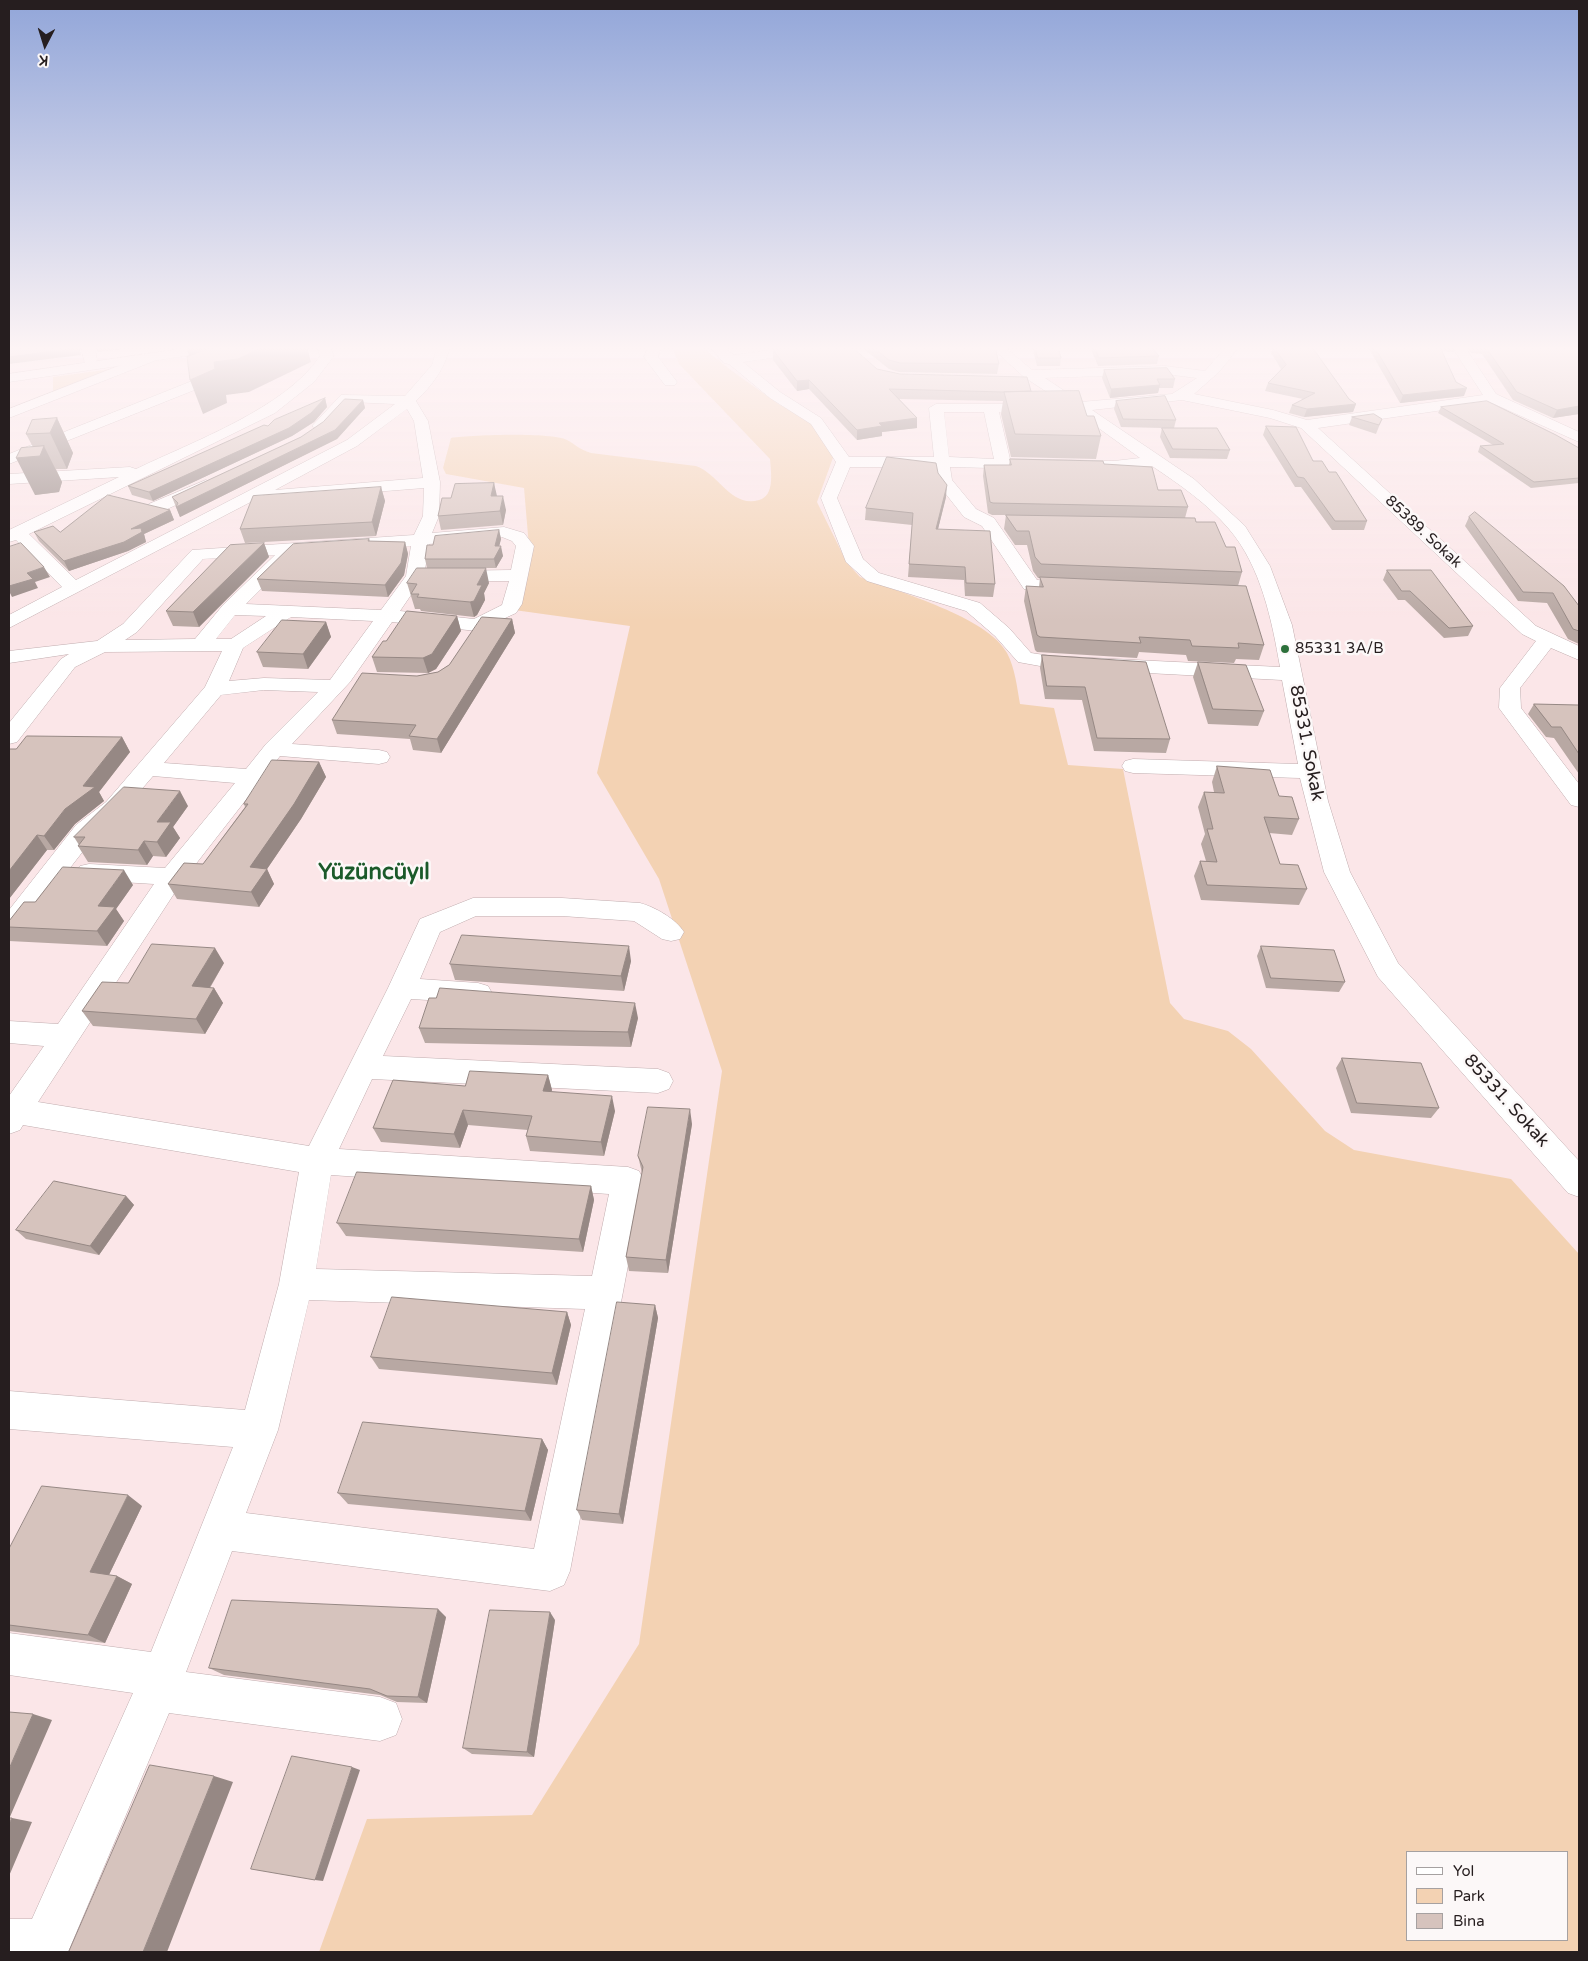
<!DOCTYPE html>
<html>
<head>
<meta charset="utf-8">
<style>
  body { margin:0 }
  #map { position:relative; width:1588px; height:1961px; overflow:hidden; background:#fbe6e8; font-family:"Varela Round",sans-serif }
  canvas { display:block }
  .frame { position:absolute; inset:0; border:10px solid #261e1f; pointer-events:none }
  .legend { position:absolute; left:1406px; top:1851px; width:162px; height:90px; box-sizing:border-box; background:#fcf8f8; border:1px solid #a6a1a1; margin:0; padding:6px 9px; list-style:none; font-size:15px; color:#261e1f }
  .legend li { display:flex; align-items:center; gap:10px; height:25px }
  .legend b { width:25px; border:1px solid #a6a1a1 }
  .north { position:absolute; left:20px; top:20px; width:50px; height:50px; -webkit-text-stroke:4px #fcf8f8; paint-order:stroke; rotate:185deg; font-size:14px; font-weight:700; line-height:20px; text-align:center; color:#261e1f }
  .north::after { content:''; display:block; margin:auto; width:18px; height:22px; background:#261e1f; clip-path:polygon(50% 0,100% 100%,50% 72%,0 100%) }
</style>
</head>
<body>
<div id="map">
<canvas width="1588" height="1961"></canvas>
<div class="frame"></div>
<ul class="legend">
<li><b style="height:6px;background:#fff"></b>Yol</li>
<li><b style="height:14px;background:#f3d2b3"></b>Park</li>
<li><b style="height:14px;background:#d6c3bd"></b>Bina</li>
</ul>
<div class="north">K</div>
</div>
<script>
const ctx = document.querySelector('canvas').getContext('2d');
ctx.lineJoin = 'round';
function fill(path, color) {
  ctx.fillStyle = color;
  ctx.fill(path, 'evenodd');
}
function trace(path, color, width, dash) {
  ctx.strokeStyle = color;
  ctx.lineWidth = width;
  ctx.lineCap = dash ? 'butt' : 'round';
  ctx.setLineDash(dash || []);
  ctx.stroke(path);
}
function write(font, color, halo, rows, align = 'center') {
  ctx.font = font + ' "Varela Round",sans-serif';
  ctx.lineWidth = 5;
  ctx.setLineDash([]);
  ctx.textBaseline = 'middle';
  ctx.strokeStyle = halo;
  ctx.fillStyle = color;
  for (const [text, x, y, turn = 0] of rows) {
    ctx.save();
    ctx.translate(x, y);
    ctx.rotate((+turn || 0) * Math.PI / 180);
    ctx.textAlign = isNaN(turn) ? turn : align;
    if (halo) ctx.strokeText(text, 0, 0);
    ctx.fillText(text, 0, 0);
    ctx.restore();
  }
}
fill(new Path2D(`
  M702,347L732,371L780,405L812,419L834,455L817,502L847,563L860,577C898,592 988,617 1007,653C1015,668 1017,687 1020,704L1054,708L1068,765L1123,769L1170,1003L1184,1019L1228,1031L1251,1049L1325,1131L1354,1150L1511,1179L1579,1254V1952H319L367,1819L532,1815L639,1644L722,1071L659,879L597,773L630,626L514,610L530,559L524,488L446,474L443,468L451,438C472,435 550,432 567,440C576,445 579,449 591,453L696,466C719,474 731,508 759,500C775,496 771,472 770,459L679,364L672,348ZM1407,1852H1567V1940H1407Z
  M126,367L53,394V377Z`), '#f3d2b3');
const street = new Path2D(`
  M81,347H95L97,360L95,363H85Z
  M222,347H236L238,364L227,377L9,464V454L217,371L224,363Z
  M317,347H330L334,356L314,382L275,413L29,534L76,580L347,440L395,404L350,402L324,429L319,430L312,426L341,395L405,396L432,365L437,347H450C444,370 433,384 416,401L428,421L440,482L439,516L432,533L504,527L524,533L534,546L522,604L516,613L477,631L392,622L350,682L292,744L379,750L387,752L390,757L387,762L379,764L280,756L181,883L38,1102L309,1146L388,988L420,919L473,898H562L640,903C655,907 676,919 684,932L680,939L671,941L662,939L634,921L562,916H476L440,932L420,979L478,983L488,986L492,993L488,1000L478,1003L411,999L383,1056L658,1069L669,1073L673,1081L669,1089L658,1093L372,1079L339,1149L628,1167L639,1171L644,1181L570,1571L564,1585L550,1591L232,1551L186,1672L380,1697L396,1703L402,1719L396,1735L380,1741L169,1713L68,1952H9V1919H32L133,1693L9,1675V1633L151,1652L233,1447L9,1429V1391L245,1410L279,1284L299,1172L23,1125L20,1130L9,1134V1096L44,1046L9,1043V1021L58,1024L154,884L89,880L80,878L76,872L80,866L89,864L165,868L235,783L153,776L122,812L94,837L18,935L9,937V910L76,825L106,802L205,687L222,651L105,652L75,667L17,742L9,744V723L61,659L69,654L9,663V651L97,641L123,624L192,550L414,535L423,516L424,488L272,500L264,495L9,628V615L62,587L16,540L9,542V530L119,477L9,484V474L130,467L136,469C192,442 286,408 320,356ZM407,409L414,421L423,478L275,490L357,446ZM502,537L512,541L516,546L511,570L449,571L443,572L440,576L443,580L449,581H509L502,605L474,619L400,611L424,576L429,544ZM411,546L406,576L381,610L246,604L290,560L292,554ZM275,555L223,605L195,639L125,640L137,632L203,559ZM235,615L266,616L231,639H216ZM291,617L373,621L330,680L264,678L229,681L243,648ZM264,690L318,692L266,744L246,769L164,763L221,695ZM331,1175L609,1194L592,1276L316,1269ZM309,1300L585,1309L534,1549L246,1513L278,1430Z
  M648,347H661L658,357L677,382L675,385H665L646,360L644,357Z
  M710,347H724L734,355L792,347H826L820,351L743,362L780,392L821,418L849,457H934L929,408L936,404H1065L1024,377L991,347H1005L1032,370L1165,366L1205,371L1226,347H1239L1219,372L1194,394L1273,410L1307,420L1483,395L1452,347H1465L1496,394L1579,432V442L1492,403L1318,428L1536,626L1579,646V660L1551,648L1520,688L1521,708L1579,784V807L1571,805L1499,708L1500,688L1536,641L1522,634L1301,428L1270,418L1182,400L1092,410L1194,479L1245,526L1270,566L1292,625L1328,801L1350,872L1398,963L1579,1161V1197L1568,1193L1378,977L1324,872L1300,778L1133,773L1125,771L1122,766L1125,761L1133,759L1298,764L1282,680L1051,668L1018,662L995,636L966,611L867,581L846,562L821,498L836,462L811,424L770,398L729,364L724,363ZM1165,374L1197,378L1172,394L1081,402L1045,378ZM1075,411L1140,458L1114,461L1010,459L999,412ZM944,412H984L994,459L949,457ZM1152,466C1179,484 1208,504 1229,529C1261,566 1272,621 1280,667L1051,656L1031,653L1009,628L980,603L879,573L863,559L837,498L850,467H935L938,484L964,517L982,526L1024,589L1077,593L1084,591L1086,587L1084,583L1037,580L994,518L976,509L952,480L950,467L1114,471Z
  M149,354L156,358L154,361L9,418V409Z
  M206,480L212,482L214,485L212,488L161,512H149L147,508L149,504Z`);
const secondary = new Path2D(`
  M193,347H226L220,351L9,382V374Z`);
trace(street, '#c0acae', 1);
trace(secondary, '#c0acae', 1);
fill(street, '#fff');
fill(secondary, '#fff');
fill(new Path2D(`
  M861,347H995L999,364L997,374L899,372L889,369Z
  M1032,347H1058L1061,358L1060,366H1037Z
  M1090,347H1151L1159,356L1157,364L1098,366Z
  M1273,347H1312L1349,399L1356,404L1353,412L1304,417L1289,413L1292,405L1303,399L1265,391L1268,383L1281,369L1271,353Z
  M1368,347H1455L1453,352L1442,351L1456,382L1464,396L1400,403Z
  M1467,347H1579V414L1553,418L1513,400L1482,354L1471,353Z
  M773,350L877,369L900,374L1031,391L1087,416L1101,436L1096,459L1011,457L1001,414L1003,401L899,399L917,418V428L882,432V436L857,440L809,389L797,391L773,360Z
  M1104,370L1175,379L1173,388H1159L1158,393L1110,398L1102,378Z
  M325,398L327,407L314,422L292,436L153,501L132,495L128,486L268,426Z
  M363,400L365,408L337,439L180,517L172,497L301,437Z
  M1116,401L1176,420L1174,428L1230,450L1227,459L1170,458L1160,437L1162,428L1121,427L1114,409Z
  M1441,407L1579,448V483L1531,488L1478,452L1480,446L1493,445L1438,413Z
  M1352,417L1382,419L1376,434L1349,425Z
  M57,418L73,453L67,469H56L62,482L59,492L35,495L33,447L26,434Z
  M1266,426L1329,472L1367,521L1364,530H1332L1301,487H1295L1263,435Z
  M1010,459L1104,464L1158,490L1188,507L1185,518L1196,522L1226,547L1242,572L1238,586L1264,645L1259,660L1236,659L1234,663L1188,661L1186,655L1139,652L1137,658L1037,652L1035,650L1024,601L1026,586L1039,587L1040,578H1038L1033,571L1027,545H1015L1004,529L1006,515H992L988,513L983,476L984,465H1009Z
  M938,473L946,497L938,529L995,584L993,597L965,596L964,580L908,577L912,525L865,520L866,508Z
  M494,483L496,496L506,510L503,525L441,530L438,516L451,498Z
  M381,487L385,501L376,536L245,543L240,529Z
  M170,510L174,520L144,534L146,542L128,551L69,571L39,541L34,532H60Z
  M1469,517L1579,606V644L1568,639L1547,603L1518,601L1465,526Z
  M499,530L501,539L499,546L503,556L496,568H427L425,559L433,545Z
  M369,539L370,541L405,542L408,554L404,575L388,597L262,591L257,579Z
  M264,543L269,557L199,627L173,626L166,611Z
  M1387,570L1473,626L1468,636L1444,638L1405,600H1398L1383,580Z
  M407,583H489L484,593L485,600L477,615L474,617L421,611L420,609H415Z
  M457,616L461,631L436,669L428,673L377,672L372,657L386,641Z
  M512,619L515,633L441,753L413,750L410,739L337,734L332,720L417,676L438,672L449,665Z
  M326,622L331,637L308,669L263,667L257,652Z
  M1042,655L1170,739L1166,753L1094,751L1082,700L1045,699L1040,668Z
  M1198,662L1264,711L1258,726L1208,724L1193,677Z
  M1534,704L1579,706V774L1554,738L1546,737L1528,714Z
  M122,737L130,752L99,792L104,801L75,824L54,850H47L9,899V749H16Z
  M319,762L326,777L301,819L267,869L274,884L259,907L177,899L168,884L203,864L245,807L244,804Z
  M1217,766L1279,796L1299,819L1292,835L1269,833L1280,864L1307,889L1299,905L1201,900L1194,876L1200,861H1206L1201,844L1205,834L1198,807L1204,792H1214L1212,782Z
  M188,806L173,827L180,838L166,857L153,856L147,865L88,862L78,846L79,845L74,837Z
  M133,885L116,909L124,921L107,946L9,941V921L35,902Z
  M1261,946L1345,982L1339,992L1266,988L1257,956Z
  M631,961L624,991L455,980L450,964Z
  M224,963L210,988H214L223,1003L205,1034L93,1026L82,1011L128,983Z
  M638,1018L631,1047L425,1043L419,1028Z
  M1342,1058L1439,1108L1431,1118L1351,1113L1336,1068Z
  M548,1075L552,1090L551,1092L615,1111L604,1156L530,1151L526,1136L528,1130L468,1125L460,1148L381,1142L373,1128L465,1086Z
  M692,1124L668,1273L629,1271L626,1257L642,1173L638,1156Z
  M591,1186L594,1200L583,1252L346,1236L337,1223Z
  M126,1196L134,1205L99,1255L26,1239L16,1230Z
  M655,1305L658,1318L623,1524L582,1520L577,1510Z
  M567,1312L571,1325L557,1385L379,1369L371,1357Z
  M542,1439L548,1450L531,1521L348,1504L338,1493Z
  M142,1506L109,1575L117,1576L132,1584L105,1643L9,1631V1549Z
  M446,1617L427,1703L397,1702L380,1695L224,1675L209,1668Z
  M555,1620L534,1757L472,1754L463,1748Z`), '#b8a8a3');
fill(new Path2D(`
  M79,347L81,355L9,364V357Z
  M95,347H140L98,352Z
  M186,347H307L311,362L249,392L226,395L227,403L203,414L190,380L197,377Z
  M765,347H778L765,349Z
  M809,380V389L797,391V381Z
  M1160,385L1158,393L1110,398L1111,389Z
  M1467,388L1464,396L1400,403L1403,395Z
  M325,398L327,407L314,422L292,436L153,501L149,492Z
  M363,400L365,408L337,439L180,517L176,507L335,430Z
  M1356,404L1353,412L1304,417L1307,409Z
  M1579,406V414L1553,418L1557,410Z
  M57,418L73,453L67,469L50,433Z
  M917,418V428L882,432V436L857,440V430L879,423Z
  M44,446L62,482L59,492L35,495L16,458Z
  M494,483L497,496H491Z
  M947,485L946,497L935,541L936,529Z
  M381,487L385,501L376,536L372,522Z
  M503,496L506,510L503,525L500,511Z
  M170,510L174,520L144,534L146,542L128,551L69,571L64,561Z
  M499,530L501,539L498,551L501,546L503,556L496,568L494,559L495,546Z
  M405,542L408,554L404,575L388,597L385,585Z
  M264,543L269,557L199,627L193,612Z
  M44,567L50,577L35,582L38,588L12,597L9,591V586L27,573Z
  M486,568L489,583L484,593L485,600L477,615L474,617L470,602L477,585Z
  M457,616L461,631L436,669L428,673L423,658Z
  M512,619L515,633L441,753L437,739Z
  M326,622L331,637L308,669L303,654Z
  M122,737L130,752L99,792L104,801L75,824L54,850L44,836Z
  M319,762L326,777L301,819L267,869L274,884L259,907L251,892L250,867Z
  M180,791L188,806L173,827L180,838L166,857L157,842V822Z
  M37,835L47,850L9,899V871Z
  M144,841L153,856L147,865L138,850Z
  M124,870L133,885L116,909L124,921L107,946L97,931L98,906Z
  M629,946L631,961L624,991L621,976Z
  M215,948L224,963L201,1002L192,986Z
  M214,988L223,1003L205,1034L196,1019Z
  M635,1003L638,1018L631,1047L628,1032Z
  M548,1075L552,1090L547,1106L543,1091Z
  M612,1096L615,1111L604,1156L601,1142Z
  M690,1109L692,1124L668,1273L666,1260Z
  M463,1110L468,1125L460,1148L454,1134Z
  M591,1186L594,1200L583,1252L579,1239Z
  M126,1196L134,1205L99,1255L90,1246Z
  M655,1305L658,1318L623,1524L619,1514Z
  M567,1312L571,1325L557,1385L552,1373Z
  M542,1439L548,1450L531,1521L525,1511Z
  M128,1495L142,1506L106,1581L90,1572Z
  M117,1576L132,1584L105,1643L88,1635Z
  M438,1609L446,1617L427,1703L418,1697Z
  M550,1612L555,1620L534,1757L527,1752Z
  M33,1714L52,1720L9,1819V1769Z
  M352,1767L360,1770L323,1881L315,1880Z
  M214,1776L233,1782L167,1952H143Z
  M12,1818L32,1822L9,1876V1824Z`), '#968884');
const building = new Path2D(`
  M9,347H78V348L9,357Z
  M212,347H263L238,359L214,362L215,369L190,380L187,357Z
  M796,347H852L877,369L900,374L1027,377L1031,391L1004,392L889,389L917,418L879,423L882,426L857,430L809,380L797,381L773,350Z
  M873,347H995L999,364L900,363L889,360Z
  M1035,347H1058L1061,358H1038Z
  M1095,347H1151L1159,356L1099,358Z
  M1274,347H1312L1349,399L1356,404L1307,409L1292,405L1315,393L1268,383L1286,365Z
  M1375,347H1440L1456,382L1467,388L1403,395Z
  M1486,347H1579V406L1557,410L1517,392Z
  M1167,368L1175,379H1157L1160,385L1111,389L1104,370Z
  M1079,391L1087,416H1094L1101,436L1015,434L1004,392Z
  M1165,396L1176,420L1123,419L1116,401Z
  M325,398L311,413L289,428L149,492L128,486L264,425L268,426L274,420Z
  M345,399L363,400L335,430L176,507L178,503L172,497L301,437L323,422Z
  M1487,401L1556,435L1579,448V478L1534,482L1480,446L1504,444L1441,407Z
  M1374,414L1382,419L1379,425L1352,417Z
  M57,418L50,433L26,434L32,420Z
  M1266,426L1296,427L1313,461H1322L1329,472H1336L1367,521H1335L1304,478L1298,477Z
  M1162,428H1217L1230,450L1173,449Z
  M44,446L40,456L16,458L21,448Z
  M887,457L936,463L938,473L947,485L936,529L990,531L995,584L966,583L965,567L909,564L913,513L866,508Z
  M1010,459L1103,461L1104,464L1152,467L1158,490H1181L1188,507L993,503L990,502L984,465H1011Z
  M494,483L491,496H503L500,511L438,516L442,498H451L455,484Z
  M381,487L372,522L240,529L253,496Z
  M108,495L170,510L131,529L141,528L142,532L124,542L64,561L34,532L53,526L60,532Z
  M1475,512L1564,586L1579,606V631L1573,629L1553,593L1523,592L1469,517Z
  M1006,515L1195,518L1196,522H1215L1226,547H1235L1242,572L1041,564L1035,557L1029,531H1017Z
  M499,530L495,546H501L494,559H425L427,545H433L435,536Z
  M369,539L368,541L405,542L401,563L385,585L257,579L293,544Z
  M21,543L44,567L27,573L33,579L9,586V547Z
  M264,543L193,612L166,611L230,545Z
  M417,568H486L477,585H482L474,601L470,602L417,597L419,594H411L417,584L407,583Z
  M1387,570H1431L1473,626L1449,628L1410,591H1402Z
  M1040,577L1246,586L1264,645L1238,643L1239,648L1192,646L1190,640L1139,637L1141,643L1040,637L1037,635L1026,586L1043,587Z
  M407,611L457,616L432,654L423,658L372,657L383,641H386Z
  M482,617L512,619L437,739L409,736L416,725L332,720L362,673L417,676L438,672L449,665Z
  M282,620L326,622L303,654L257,652Z
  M1042,655L1146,662L1170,739L1097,738L1085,687L1047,686Z
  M1198,662L1246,665L1264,711L1213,709Z
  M1534,704L1578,705L1579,706V754L1561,727H1552Z
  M27,736L122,737L83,786L95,787L65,809L44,836L37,835L9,871V749H16Z
  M272,760L319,762L294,804L250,867L267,869L251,892L168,884L184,863L203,864L248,804H244Z
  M1217,766L1270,770L1279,796L1292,797L1299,819L1264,817L1280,864L1298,865L1307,889L1207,885L1200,861L1217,862L1207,829H1213L1204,792L1224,793Z
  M124,787L180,791L157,822H171L157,842L144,841L138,850L78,846L85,837H74Z
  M63,867L124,870L98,906L115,907L97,931L9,927V921L24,902H35Z
  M462,935L629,946L621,976L450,964Z
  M152,944L215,948L192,986L214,988L196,1019L82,1011L102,982L128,983Z
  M1261,946L1334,950L1345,982L1271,978Z
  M440,988L635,1003L628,1032L419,1028L429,998H436Z
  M1342,1058L1421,1063L1439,1108L1357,1103Z
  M470,1071L548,1075L543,1091L612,1096L601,1142L526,1136L532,1116L463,1110L454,1134L373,1128L393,1080L465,1086Z
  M648,1107L690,1109L666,1260L626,1257L643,1167L638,1156Z
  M357,1172L591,1186L579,1239L337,1223Z
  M54,1181L126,1196L90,1246L16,1230Z
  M392,1297L567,1312L552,1373L371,1357Z
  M617,1302L655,1305L619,1514L577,1510Z
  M363,1422L542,1439L525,1511L338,1493Z
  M42,1486L128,1495L90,1572L117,1576L88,1635L9,1625V1549Z
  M232,1600L438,1609L418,1697L387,1696L370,1689L209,1668Z
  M490,1610L550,1612L527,1752L463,1748Z
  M9,1712L33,1714L9,1769Z
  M292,1756L352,1767L315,1880L251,1869Z
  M150,1765L214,1776L143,1952H69Z
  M9,1818H12L9,1824Z`);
fill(building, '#d6c3bd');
trace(building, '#968884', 1);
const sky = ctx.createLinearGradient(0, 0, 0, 622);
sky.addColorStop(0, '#92a6d9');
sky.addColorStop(0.56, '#fdf4f5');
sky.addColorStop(1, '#fdf4f500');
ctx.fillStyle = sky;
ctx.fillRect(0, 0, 1588, 622);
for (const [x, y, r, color] of [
  [1285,649,5,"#2d703b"]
]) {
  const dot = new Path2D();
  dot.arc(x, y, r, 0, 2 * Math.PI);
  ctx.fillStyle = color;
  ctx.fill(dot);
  trace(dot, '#fcf8f8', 2);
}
write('15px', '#261e1f', '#fcf8f8', [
  ["85389. Sokak",1423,532,43]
]);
write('15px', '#261e1f', '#fcf8f8', [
  ["85331 3A/B",1295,649]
], 'left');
write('18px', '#261e1f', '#fcf8f8', [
  ["85331. Sokak",1306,743,79],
  ["85331. Sokak",1506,1101,48]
]);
write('bold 22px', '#1b5a2a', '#fcf8f8', [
  ["Yüzüncüyıl",374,873]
]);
</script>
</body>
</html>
